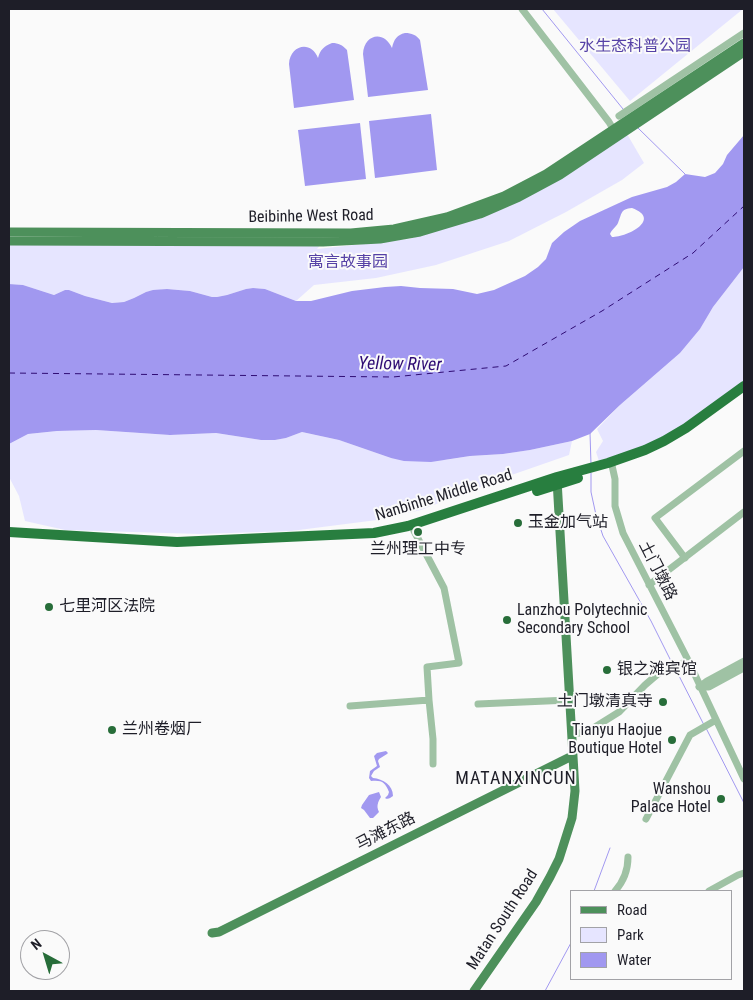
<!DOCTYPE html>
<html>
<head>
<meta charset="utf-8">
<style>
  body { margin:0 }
  #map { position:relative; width:753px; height:1000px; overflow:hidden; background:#fafafa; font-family:"Roboto Condensed",sans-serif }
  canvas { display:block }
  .frame { position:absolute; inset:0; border:10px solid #1e1e28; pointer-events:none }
  .legend { position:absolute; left:570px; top:890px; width:162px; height:90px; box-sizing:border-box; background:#fafafa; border:1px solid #a2a2a6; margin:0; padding:6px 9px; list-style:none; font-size:15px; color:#1e1e28 }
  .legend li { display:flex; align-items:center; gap:10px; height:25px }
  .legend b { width:25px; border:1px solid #a2a2a6 }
  .north { position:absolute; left:20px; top:930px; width:50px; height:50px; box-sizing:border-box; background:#fafafa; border:1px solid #a2a2a6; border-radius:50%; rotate:321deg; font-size:14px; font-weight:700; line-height:20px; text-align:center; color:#1e1e28 }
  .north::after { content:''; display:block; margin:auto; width:18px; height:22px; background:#276d39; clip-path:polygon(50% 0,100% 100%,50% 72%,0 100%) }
</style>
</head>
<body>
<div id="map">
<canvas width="753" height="1000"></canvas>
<div class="frame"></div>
<ul class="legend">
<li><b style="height:6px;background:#4d905b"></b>Road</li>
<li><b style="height:14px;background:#e6e5ff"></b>Park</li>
<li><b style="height:14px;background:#a198f0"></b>Water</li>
</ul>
<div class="north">N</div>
</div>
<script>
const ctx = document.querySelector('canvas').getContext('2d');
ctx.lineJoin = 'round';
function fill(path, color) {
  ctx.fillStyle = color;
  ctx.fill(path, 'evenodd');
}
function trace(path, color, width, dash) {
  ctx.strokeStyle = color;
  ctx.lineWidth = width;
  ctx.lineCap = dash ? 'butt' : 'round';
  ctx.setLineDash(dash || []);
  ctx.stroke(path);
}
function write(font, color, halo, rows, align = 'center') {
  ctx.font = font + ' "Roboto Condensed","Noto Sans SC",sans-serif';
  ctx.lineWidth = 4;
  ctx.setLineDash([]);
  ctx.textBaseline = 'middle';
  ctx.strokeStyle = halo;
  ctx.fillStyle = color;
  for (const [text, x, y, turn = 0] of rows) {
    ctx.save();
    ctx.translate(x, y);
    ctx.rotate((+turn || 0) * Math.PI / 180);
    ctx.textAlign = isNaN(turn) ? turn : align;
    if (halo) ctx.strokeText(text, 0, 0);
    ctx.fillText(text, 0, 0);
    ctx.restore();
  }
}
fill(new Path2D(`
  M553,9H743L630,101Z
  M627,134L644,163L622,180L566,212L509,241L436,265L376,278L314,285L296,301L265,289L253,288L246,289L227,295L217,297H212L190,291L167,289L146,292L134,298L124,302L112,303L85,296L69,290H65L54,295L23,285L9,284V241L323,242L317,249L409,239L510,206L572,170Z
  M744,267V381L677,430L639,448L599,461L596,452L603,441L597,429L620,405L680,353L700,329L713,307Z
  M96,430L170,435L216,433L261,440H275L286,438L302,432L339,440L391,458L445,460L470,456L503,454L530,450L572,441L569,455L500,479L421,510L377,520L291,531L200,534L65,530L25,521L19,496L9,477V444L28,434L57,431Z`), '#e6e5ff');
fill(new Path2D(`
  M405,33C412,33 416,35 420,40L428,90L368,97L363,54C364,34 384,30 392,48C394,39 397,35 405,33Z
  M332,43C339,43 342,45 347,50L354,100L294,108L289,64C290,45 311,40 318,58C320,50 324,46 332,43Z
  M431,114L437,170L375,178L369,121Z
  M360,123L366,179L305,186L298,130Z
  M744,135V267L713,307L700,329L680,353L620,405L590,434L572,441L530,450L503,454L470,456L431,462L404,461L391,458L339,440L302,432L286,438L275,440H261L216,433L170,435L96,430L57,431L28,434L9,444V284L23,285L54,295L65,290H69L85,296L112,303L124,302L134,298L146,292L153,290L167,289L190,291L212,297H217L227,295L246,289L253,288L265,289L296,301H311L352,291L385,287L401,286L420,288L453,289L477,294L494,290L525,276L538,267L546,259L552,243L564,232L580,221L632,197L667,187L676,182L685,174L705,177L715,173L723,164L727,155ZM632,208C662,219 628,237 612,237L610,234C612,229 616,227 618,223C622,214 620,209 632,208Z
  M386,751L388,753L387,754L379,759L378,761L380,767L374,771L371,776L373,778C383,779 393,785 393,796C390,798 388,800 385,798L388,795L389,792C385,782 382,780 371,781L369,778L370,771L377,766L374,756L377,753Z
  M379,792L381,797C378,802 376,806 379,812L373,818H370L364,810L361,808L362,805L369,795Z`), '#a198f0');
trace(new Path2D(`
  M542,9L623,109
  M638,128L685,174
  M590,433L591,464
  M591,473V492L596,515L603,536L651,621L673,665
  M676,670L704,725
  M706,728L744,803
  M594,891L610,848
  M545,991L572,941`), '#a198f0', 1);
trace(new Path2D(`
  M9,373L393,377L506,366L602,311L693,253L744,206`), '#2f0c74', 1, [6, 5]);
trace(new Path2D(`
  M522,9L609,122L616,134
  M619,116L744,33
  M611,461L615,479V506L623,533L688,660L744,779
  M414,531L444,588L459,663L427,667L429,700
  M685,558L655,518L744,451
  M649,585L744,512
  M699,687L707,681L744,661
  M700,687H709L744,668
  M478,704L569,700
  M350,706L429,700L433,739V764
  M572,734L587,732L619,712L645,685L659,673L671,670L688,660
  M646,819L690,735L716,720
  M615,891C624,881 628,871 628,857
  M709,891L738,875L744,873`), '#9fc2a4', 7);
trace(new Path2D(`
  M9,232L351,233L394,229L447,217L504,196L546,174L744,43
  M9,241L323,242L380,239L420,232L480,214L519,197L560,175L744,52
  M212,933L219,932L572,756
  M474,991L536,902L550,877L559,859L572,818L575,791L557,480`), '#4d905b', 9);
trace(new Path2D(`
  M537,491L578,478
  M9,532L177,542L374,533L408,526L557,477L608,463L645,450L664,441L686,428L744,386`), '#287e3f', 10);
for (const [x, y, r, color] of [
  [518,523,5,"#276d39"],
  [418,532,5,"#276d39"],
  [49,607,5,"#276d39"],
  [507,620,5,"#276d39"],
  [607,670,5,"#276d39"],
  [663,702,5,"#276d39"],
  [112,730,5,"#276d39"],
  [672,740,5,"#276d39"],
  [721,799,5,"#276d39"]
]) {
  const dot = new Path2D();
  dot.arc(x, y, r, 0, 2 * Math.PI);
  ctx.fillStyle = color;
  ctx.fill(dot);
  trace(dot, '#fafafa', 2);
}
write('16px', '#5541a6', '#fafafa', [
  ["水生态科普公园",635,47],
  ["寓言故事园",348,263]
]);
write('16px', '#1e1e28', '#fafafa', [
  ["Beibinhe West Road",311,217,-1],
  ["Nanbinhe Middle Road",444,496,-17],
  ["土门墩路",657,571,63],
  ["马滩东路",386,832,-27],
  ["Matan South Road",503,920,-57]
]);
write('16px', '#1e1e28', '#fafafa', [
  ["玉金加气站",528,523],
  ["兰州理工中专",418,550,"center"],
  ["七里河区法院",59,607],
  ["Lanzhou Polytechnic",517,611],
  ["Secondary School",517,629],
  ["银之滩宾馆",617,670],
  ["土门墩清真寺",653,702,"right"],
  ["兰州卷烟厂",122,730],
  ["Tianyu Haojue",662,731,"right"],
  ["Boutique Hotel",662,749,"right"],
  ["Wanshou",711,790,"right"],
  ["Palace Hotel",711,808,"right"]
], 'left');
write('italic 18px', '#2f0c74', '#fafafa', [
  ["Yellow River",400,365,1]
]);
ctx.letterSpacing = '1px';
write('18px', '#1e1e28', '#fafafa', [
  ["MATANXINCUN",516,779]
]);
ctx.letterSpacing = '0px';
</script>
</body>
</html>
